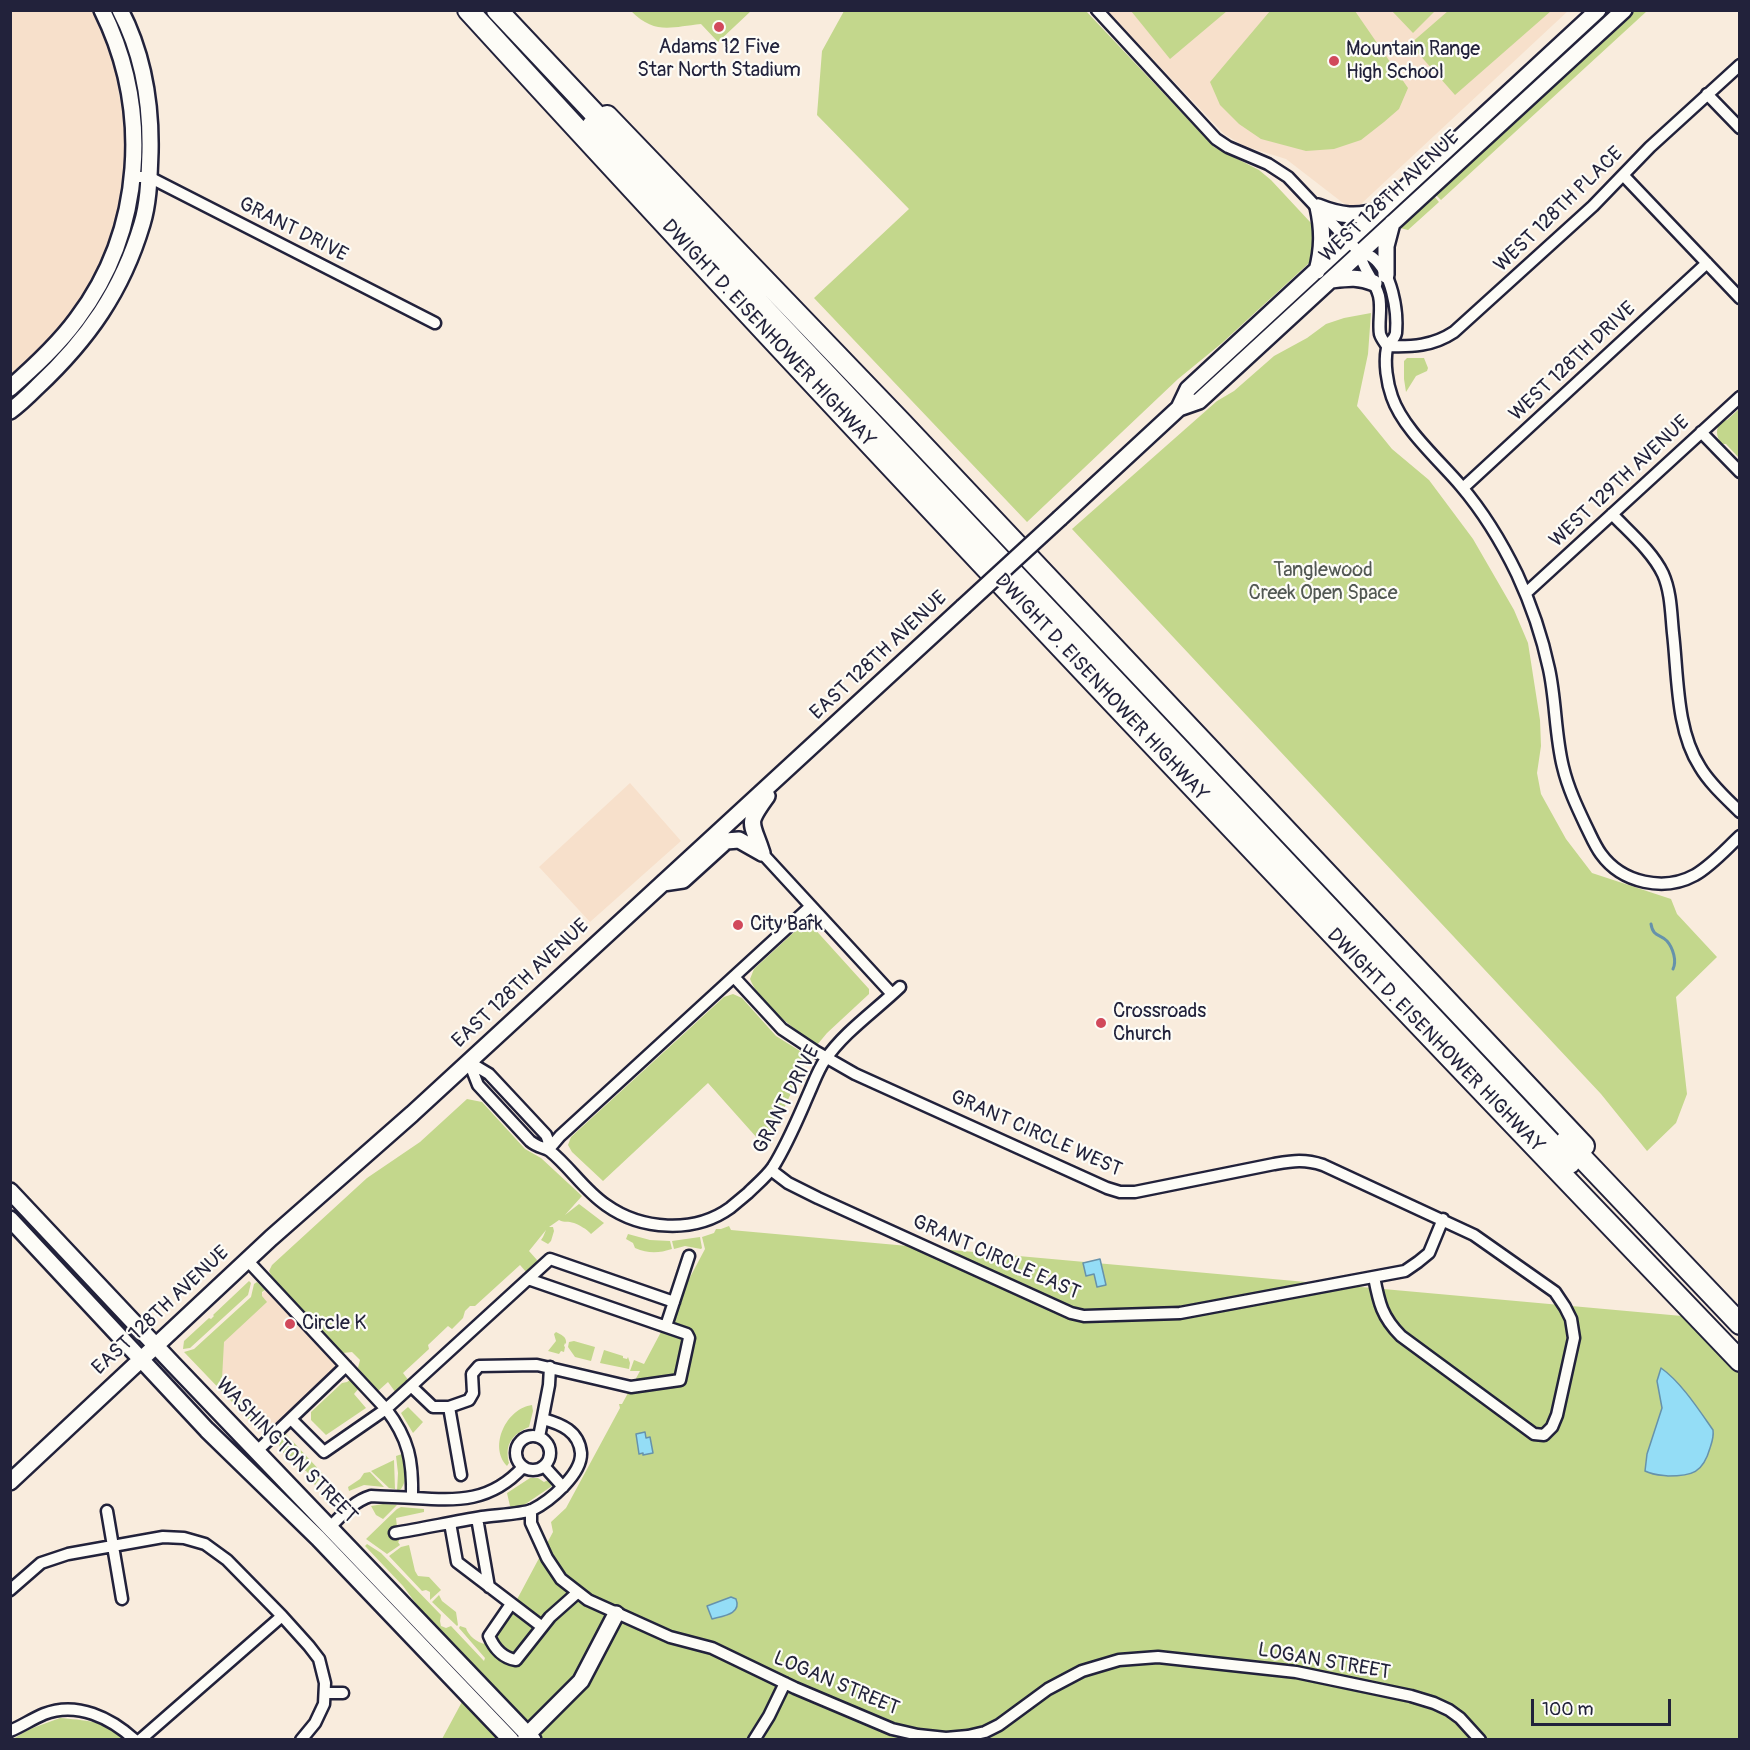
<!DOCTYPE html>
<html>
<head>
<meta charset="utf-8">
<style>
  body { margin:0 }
  #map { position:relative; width:1750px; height:1750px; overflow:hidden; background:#f9ecdd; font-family:Pangolin,sans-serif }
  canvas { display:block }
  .frame { position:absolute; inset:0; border:12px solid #22223b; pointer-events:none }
  .scale { position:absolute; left:1531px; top:1699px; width:140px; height:27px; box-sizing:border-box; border:3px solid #22223b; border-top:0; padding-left:8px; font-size:18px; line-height:21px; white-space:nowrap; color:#22223b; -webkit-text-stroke:4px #fdfcf7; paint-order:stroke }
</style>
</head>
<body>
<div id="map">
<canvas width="1750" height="1750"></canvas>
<div class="frame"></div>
<div class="scale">100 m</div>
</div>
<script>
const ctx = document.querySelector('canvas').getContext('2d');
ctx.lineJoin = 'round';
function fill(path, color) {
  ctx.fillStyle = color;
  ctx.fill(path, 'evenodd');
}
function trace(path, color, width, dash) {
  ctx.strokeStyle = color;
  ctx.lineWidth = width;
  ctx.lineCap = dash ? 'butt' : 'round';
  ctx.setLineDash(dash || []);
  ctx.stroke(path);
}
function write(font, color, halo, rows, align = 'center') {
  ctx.font = font + ' Pangolin,sans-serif';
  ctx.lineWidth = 4.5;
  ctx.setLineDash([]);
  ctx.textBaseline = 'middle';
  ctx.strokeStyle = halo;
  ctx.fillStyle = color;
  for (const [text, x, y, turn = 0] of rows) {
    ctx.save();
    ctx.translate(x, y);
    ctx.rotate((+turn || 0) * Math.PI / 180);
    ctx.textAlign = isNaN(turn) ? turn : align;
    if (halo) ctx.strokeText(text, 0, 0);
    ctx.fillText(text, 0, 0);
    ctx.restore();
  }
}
fill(new Path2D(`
  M11,11H92L96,17L114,66L126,133L123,194L107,253L79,305L36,355L11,378Z
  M1107,11H1568L1361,204L1350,206L1343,203L1286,159L1244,146L1224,134Z
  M630,783L681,841L590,922L539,867Z
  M266,1290L346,1374L274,1442L206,1375V1345Z`), '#f7e0cb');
fill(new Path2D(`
  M1635,10L1647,11L1441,200L1435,194Z
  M631,11H751L718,42L701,24C671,27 655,35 631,11Z
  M844,11H1086L1214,147L1259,170L1271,180L1311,223L1317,238L1313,241V245L1317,249L1308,264L1222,343L1178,379L1027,522L814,298L909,209L817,115L822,51Z
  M1131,11H1227L1170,59Z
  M1355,11L1408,88L1399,109L1384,122L1361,140L1334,149L1306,151L1261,139L1239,124L1220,105L1210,82L1270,11Z
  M1392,11H1435L1413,33Z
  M1448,11V10L1551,11L1455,95L1410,44Z
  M1434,196L1439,202L1408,230L1400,228Z
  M1371,313L1368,354L1357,406L1392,449L1429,480L1473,539L1514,610L1528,643L1540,720L1541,746L1537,773L1541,794L1566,839L1592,873L1671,899L1677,914L1717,957L1676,997L1687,1094L1676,1123L1647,1151L1601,1094L1072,529L1217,401L1234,391L1274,356L1307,338L1326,324L1344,318Z
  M1407,358H1424L1428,368L1427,371L1416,376L1406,392L1404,379V361Z
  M1739,409V458L1726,444H1722C1715,436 1716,428 1721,421L1727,420Z
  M804,923L812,926L869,989V994L827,1033L817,1045C795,1030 760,1004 750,979L754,969Z
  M733,994L742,998L776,1036L808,1056L766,1148L708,1083L603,1181L572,1152L568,1145L571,1137L724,997Z
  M467,1099L482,1102L525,1149L541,1158L582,1196L565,1215L579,1204L604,1223L591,1234C587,1229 579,1225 574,1223C568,1221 565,1223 559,1220L549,1227H553L554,1231L551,1241L548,1244L541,1240L543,1237L546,1230L529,1251L537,1260L536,1264L527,1273L520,1265L475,1306H470L465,1311L463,1318L452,1329L448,1326L428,1345L429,1349L403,1373L409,1381L396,1393L388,1382L378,1391L358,1368L360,1360L352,1352L343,1353L274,1281L269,1271L272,1265L367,1178L420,1142Z
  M729,1226L731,1230L1682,1316L1689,1321L1739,1372V1739H442L478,1672L428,1620L403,1586L365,1546L367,1544L381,1553L441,1615L440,1621L441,1626L446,1628L451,1626L484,1661L485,1658L459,1628L460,1626L466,1628C468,1635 477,1643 485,1644L490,1650L553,1532L551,1522L566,1508L620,1408L619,1404H622L640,1371H630L634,1360L644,1364L705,1249L702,1237L714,1233L716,1229H721Z
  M628,1234L650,1240L670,1241L672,1249C659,1253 649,1254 635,1248L633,1243L626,1239Z
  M700,1237L702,1248L701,1249L685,1246L674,1249L672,1241Z
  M249,1281L251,1283L248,1295L190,1348L183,1349L184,1341L209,1318L211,1319L214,1316L213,1315Z
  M257,1282L265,1290L262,1292V1296L267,1302L224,1342L222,1379L262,1422L257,1427L255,1426L184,1352L194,1349L251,1297L254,1284Z
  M556,1332C561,1335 567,1336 566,1344L565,1343L564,1346L565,1347L564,1352L561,1351L559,1354L548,1351L556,1341L554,1334Z
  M574,1341L595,1347L591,1361L575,1357L568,1347L569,1342Z
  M604,1350L623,1356V1358L627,1359L628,1357L630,1363L629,1369L600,1363Z
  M351,1379L359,1388L354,1394L366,1408L326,1435L311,1420V1412L342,1383L347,1382Z
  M532,1405L533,1411L529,1427C513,1434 504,1444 509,1463L507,1466C488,1446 507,1408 532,1405Z
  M408,1407L423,1422L413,1433L401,1413Z
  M285,1433L323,1474L315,1485L309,1479C310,1474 308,1472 304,1470L301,1471L279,1448L280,1441Z
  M402,1454C406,1464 408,1480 401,1489L397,1491L398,1473L396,1456Z
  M394,1460L395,1489L389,1488L371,1471Z
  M370,1472L384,1487L364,1485L349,1491L348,1487L360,1479L364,1473Z
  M530,1478H538L544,1482L548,1480L552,1486L524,1505L512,1507L510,1506L507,1493Z
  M383,1504L397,1505L383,1519L376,1515L371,1506Z
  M401,1507L424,1509V1512L396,1518L397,1527L394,1528L396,1538L399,1537V1541L398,1542L400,1545L387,1554L366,1539L397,1509Z
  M409,1545L415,1571L418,1576L429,1577L441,1590L430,1600V1592L426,1590L422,1591L389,1556L401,1547Z
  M439,1595L442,1601L456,1612L458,1625L457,1626L432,1602Z
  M60,1718C82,1720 109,1721 125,1739L11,1740L30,1729Z`), '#c3d78c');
const water = new Path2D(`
  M1100,1259L1106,1285L1097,1287L1094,1274L1086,1276L1083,1263Z
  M1661,1368C1681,1382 1699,1410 1713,1430C1714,1437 1712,1442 1710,1448C1703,1473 1692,1476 1668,1476C1659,1475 1653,1475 1645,1471L1647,1454L1662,1408L1657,1381Z
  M645,1432L646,1438L650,1437L653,1453L643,1455V1453L639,1454L636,1434Z
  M731,1597L736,1599C742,1614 723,1616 712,1619L707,1606Z`);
fill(water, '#94ddf6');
trace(water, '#6692ab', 1.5);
trace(new Path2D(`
  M1651,924C1653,937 1660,934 1667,941C1673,948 1677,961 1673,969`), '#6692ab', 3);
const street = new Path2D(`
  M1097,10L1216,139L1228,147L1268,164L1288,177L1360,253C1364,254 1369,255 1372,257C1392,272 1398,311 1396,333C1395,339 1389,342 1387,348C1384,363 1387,383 1392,397C1403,429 1439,460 1461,486C1484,513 1502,543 1517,574C1531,604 1542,636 1549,669C1556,701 1555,735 1563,767C1568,788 1577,807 1586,826C1591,836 1595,846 1601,854C1622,883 1664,892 1695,875C1712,865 1725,850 1740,836
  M1707,94L1740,128
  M1623,175L1740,298
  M133,177H149L435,323
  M1360,253C1362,269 1375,280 1379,296C1382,309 1378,322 1380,334C1381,338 1385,343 1387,346
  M1387,346C1412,347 1433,346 1454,332L1593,206L1650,147L1740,65
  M1701,432L1740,472
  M1463,488L1707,263
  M1612,514C1629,532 1652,551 1663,574C1671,592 1671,613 1673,633C1678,676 1676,730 1700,767C1710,784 1726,798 1740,812
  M1526,593L1740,397
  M762,853L892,994
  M734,977L782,1029L815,1051L855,1074L1107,1188L1120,1192H1135L1274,1164C1293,1161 1304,1159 1323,1165L1474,1235L1555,1292L1565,1307L1571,1319L1574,1338L1557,1415L1552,1427L1544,1435L1534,1434L1401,1336C1382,1317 1379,1303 1374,1277
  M469,1062L478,1085L530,1141C538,1148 545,1147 550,1151C570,1167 584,1190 606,1205C641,1230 694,1234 730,1208C736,1203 742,1198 748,1193C756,1185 767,1176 773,1167C788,1143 798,1118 809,1093C814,1082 818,1070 825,1060C844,1032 875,1011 900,987
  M469,1062L489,1074L546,1135L548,1140L549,1149
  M549,1149L560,1136L811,906
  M771,1170L788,1183L818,1198L1071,1313L1084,1316L1180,1313L1405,1271L1418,1262L1429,1253L1443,1219
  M247,1260L386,1409C409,1439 413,1461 412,1498
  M666,1326L689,1256
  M411,1386L433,1407H449L469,1400L473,1393L472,1374L479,1366L537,1365L631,1387L680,1380L689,1338L687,1334L528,1279
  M449,1407L461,1475
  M291,1419L324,1452L386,1409L550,1259L674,1302
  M516 1453a17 17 0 1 1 34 0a17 17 0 1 1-34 0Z
  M539,1437L549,1385L550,1367
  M257,1451L346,1366
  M544,1466L563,1487
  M531,1510V1523L547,1558L561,1579L588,1600L670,1637L712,1648L795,1688L892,1729L918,1735L946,1738L968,1736L985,1732L999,1725L1048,1689L1082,1671L1119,1660L1158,1657L1296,1672L1411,1696L1434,1703L1449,1710L1460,1718L1480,1740
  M107,1511L122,1599
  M477,1518L489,1587
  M450,1523L457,1562L541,1626
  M330,1527C342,1515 354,1501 371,1496C385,1497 399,1497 414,1498C458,1501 491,1502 523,1467
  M395,1533C424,1528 453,1522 482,1517C495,1515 521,1514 532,1510C550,1501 582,1474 581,1453C579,1431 561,1424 543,1419
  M10,1590L41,1563L68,1554L163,1537L184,1538L205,1544L227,1560L282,1616L309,1646L319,1659L325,1683L324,1704L315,1723L301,1740
  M511,1604L489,1636C494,1648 503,1658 516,1660L550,1617L577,1593
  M325,1693H343
  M10,1731C22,1726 32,1719 44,1714C77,1701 111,1718 135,1740
  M140,1740L282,1616
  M754,1740L769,1716L785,1683`);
const secondary = new Path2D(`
  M1318,207C1340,216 1358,218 1381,210
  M1317,271C1323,248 1323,230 1318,207
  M1386,275V246L1392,223
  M1331,280C1347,278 1359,276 1374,283
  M10,388C34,367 58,345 77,319C144,230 151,109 102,10
  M1179,408L1188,389L1598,10
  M10,411C20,404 29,395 37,387C88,339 122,291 142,224C149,201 149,176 150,152C151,103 143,54 120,10
  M1060,518L1179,408L1199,401L1624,10
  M762,853C752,821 745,826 767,796
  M663,883L683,880L726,841L739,840L762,853
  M10,1191L172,1363L533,1740
  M10,1219L207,1430L318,1538L511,1740
  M10,1482L271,1238L412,1114L963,607
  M525,1740L528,1734L581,1681L616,1614`);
const highway = new Path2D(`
  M468,10C885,466 1312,914 1740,1361
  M497,10L612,132
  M607,116L900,421L1584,1146
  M592,126L1570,1163
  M1566,1141L1740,1324`);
trace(street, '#22223b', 15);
trace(secondary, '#22223b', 20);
trace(highway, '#22223b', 24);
trace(street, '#fdfcf7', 10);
trace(secondary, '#fdfcf7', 15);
trace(highway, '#fdfcf7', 20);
const secondaryBridge = new Path2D(`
  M963,607L1060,518`);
trace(secondaryBridge, '#22223b', 20, []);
trace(secondaryBridge, '#fdfcf7', 15);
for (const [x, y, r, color] of [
  [719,27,6,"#d1495b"],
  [1334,61,6,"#d1495b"],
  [738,925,6,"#d1495b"],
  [1101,1023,6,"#d1495b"],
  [290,1324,6,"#d1495b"]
]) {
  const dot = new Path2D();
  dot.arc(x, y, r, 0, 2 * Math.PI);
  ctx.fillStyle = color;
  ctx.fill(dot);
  trace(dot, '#fdfcf7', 2);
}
write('20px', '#22223b', '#fdfcf7', [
  ["Adams 12 Five",719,48,"center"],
  ["Star North Stadium",719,71,"center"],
  ["Mountain Range",1346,50],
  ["High School",1346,73],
  ["City Bark",750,925],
  ["Crossroads",1113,1012],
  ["Church",1113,1035],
  ["Circle K",302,1324]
], 'left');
write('20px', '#22223b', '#fdfcf7', [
  ["WEST 128TH AVENUE",1390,197,-43],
  ["WEST 128TH PLACE",1559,210,-44],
  ["GRANT DRIVE",293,230,27],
  ["DWIGHT D. EISENHOWER HIGHWAY",768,334,47],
  ["WEST 128TH DRIVE",1573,362,-43],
  ["WEST 129TH AVENUE",1620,482,-43],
  ["EAST 128TH AVENUE",879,656,-43],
  ["DWIGHT D. EISENHOWER HIGHWAY",1101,688,47],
  ["EAST 128TH AVENUE",521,984,-43],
  ["DWIGHT D. EISENHOWER HIGHWAY",1435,1041,46],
  ["GRANT DRIVE",787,1100,-62],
  ["GRANT CIRCLE WEST",1036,1134,24],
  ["GRANT CIRCLE EAST",996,1258,24],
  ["EAST 128TH AVENUE",161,1311,-43],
  ["WASHINGTON STREET",286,1451,46],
  ["LOGAN STREET",1324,1662,10],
  ["LOGAN STREET",836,1684,23]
]);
write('20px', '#525853', '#fdfcf7', [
  ["Tanglewood",1323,571],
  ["Creek Open Space",1323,594]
]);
</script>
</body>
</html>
